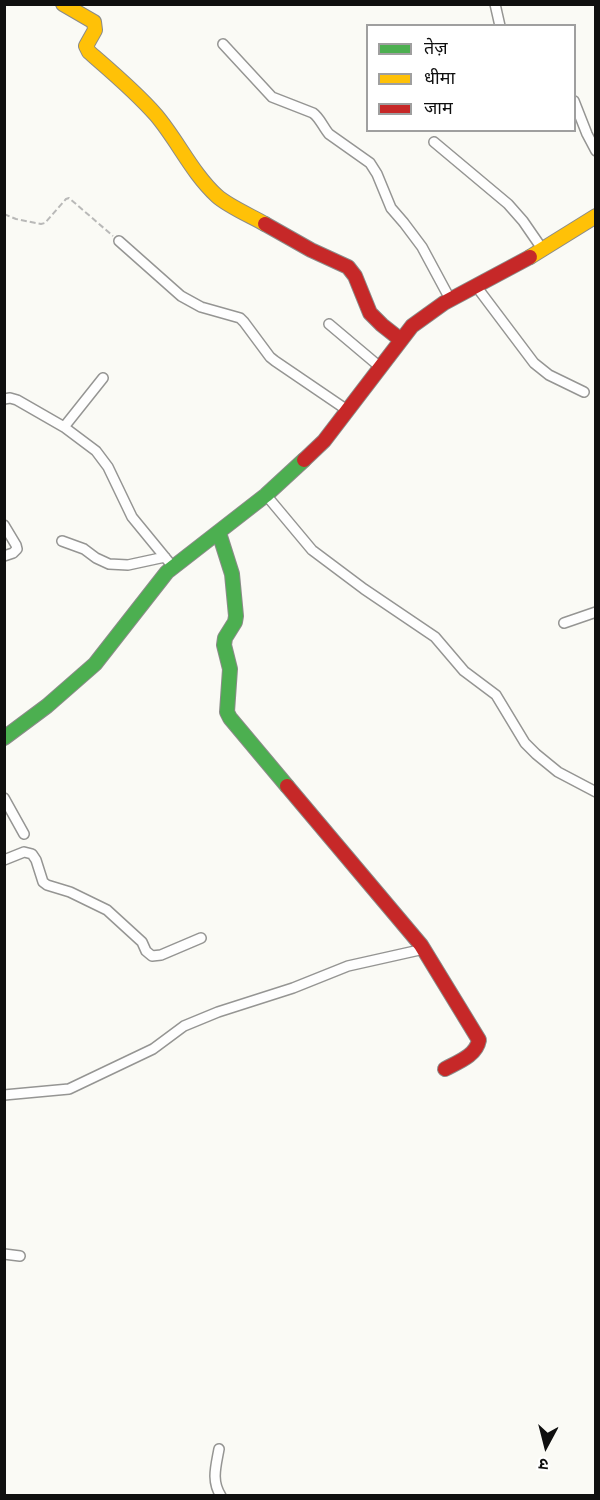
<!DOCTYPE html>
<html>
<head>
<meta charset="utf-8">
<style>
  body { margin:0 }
  #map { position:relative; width:600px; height:1500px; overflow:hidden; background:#fafaf5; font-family:"Zilla Slab","Noto Sans Devanagari",serif }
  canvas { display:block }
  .frame { position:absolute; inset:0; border:6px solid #0f0f0f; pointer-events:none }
  .legend { position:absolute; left:366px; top:24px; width:210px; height:108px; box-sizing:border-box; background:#fff; border:2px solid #9f9f9f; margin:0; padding:8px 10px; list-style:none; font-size:18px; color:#0f0f0f }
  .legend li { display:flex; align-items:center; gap:12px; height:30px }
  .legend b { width:30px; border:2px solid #9f9f9f }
  .north { position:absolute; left:516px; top:1416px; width:60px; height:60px; -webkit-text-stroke:4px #fff; paint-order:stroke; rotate:187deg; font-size:16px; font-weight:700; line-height:24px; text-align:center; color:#0f0f0f }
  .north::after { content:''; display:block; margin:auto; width:21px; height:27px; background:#0f0f0f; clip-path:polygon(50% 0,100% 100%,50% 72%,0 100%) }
</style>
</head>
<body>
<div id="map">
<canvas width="600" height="1500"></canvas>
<div class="frame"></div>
<ul class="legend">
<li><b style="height:8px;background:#4caf50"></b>तेज़</li>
<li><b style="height:8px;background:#ffc107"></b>धीमा</li>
<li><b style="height:8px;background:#c62828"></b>जाम</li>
</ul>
<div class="north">उ</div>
</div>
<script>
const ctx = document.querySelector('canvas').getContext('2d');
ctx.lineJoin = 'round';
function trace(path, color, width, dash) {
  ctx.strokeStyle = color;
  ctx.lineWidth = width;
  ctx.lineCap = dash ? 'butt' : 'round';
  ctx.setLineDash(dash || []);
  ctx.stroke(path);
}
const street = new Path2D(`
  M495,4L500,26
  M223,44L272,97L313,113C320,118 323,127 329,134L370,163L377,174L391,208L404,223L422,247L450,299
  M574,101L587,134L596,151
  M434,142L508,204L523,221L543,250
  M119,241L181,296L201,307L240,318L244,322L270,357L275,361L347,410
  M476,286L534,363L549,375L584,392
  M329,324L380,367
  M4,399L10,398L17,400L64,427L96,451L108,467L132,517L173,567
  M64,427L103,378
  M266,495L312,550L364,589L435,637L464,671L496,695L525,743L536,754L558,772L596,792
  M4,525L16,545L17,549L13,553L4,556
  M62,541L84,549L96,558L109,564L128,565L165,557
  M564,623L596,612
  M4,798L24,834
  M4,860L24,852L32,854L36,860L43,882L47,885L70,892L107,910L142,942L146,951L152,956L161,955L201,938
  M4,1095L69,1089L153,1049L184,1026L218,1012L293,988L348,966L424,949
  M4,1254L20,1256
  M219,1449C216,1466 211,1481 221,1496`);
const fast = new Path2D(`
  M219,533L232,574L236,616L235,622L225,638L224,645L230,669L227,712L230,718L287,786
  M4,738L47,706L95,664L167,572L266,495L304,460`);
const slow = new Path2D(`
  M63,4L94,22L95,30L86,46L89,52C112,72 136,92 156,115C178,141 192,173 217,196C228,206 251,216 265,224
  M530,257L596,216`);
const jam = new Path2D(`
  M265,224L311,250L348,267L355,276L370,313L382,325L401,340
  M304,460L324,441L412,326L444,303L530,257
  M287,786L421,945L479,1040C476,1056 458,1062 445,1069`);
trace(street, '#959593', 12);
trace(fast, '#8b8b89', 16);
trace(slow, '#8b8b89', 16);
trace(jam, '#8b8b89', 16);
trace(new Path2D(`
  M4,214L16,219L41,224L45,223L66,199L69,198L113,236`), '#b9b9b8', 2, [6, 3]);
trace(street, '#fefefe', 9);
trace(fast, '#4caf50', 14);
trace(slow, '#ffc107', 14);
trace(jam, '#c62828', 14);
</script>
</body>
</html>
